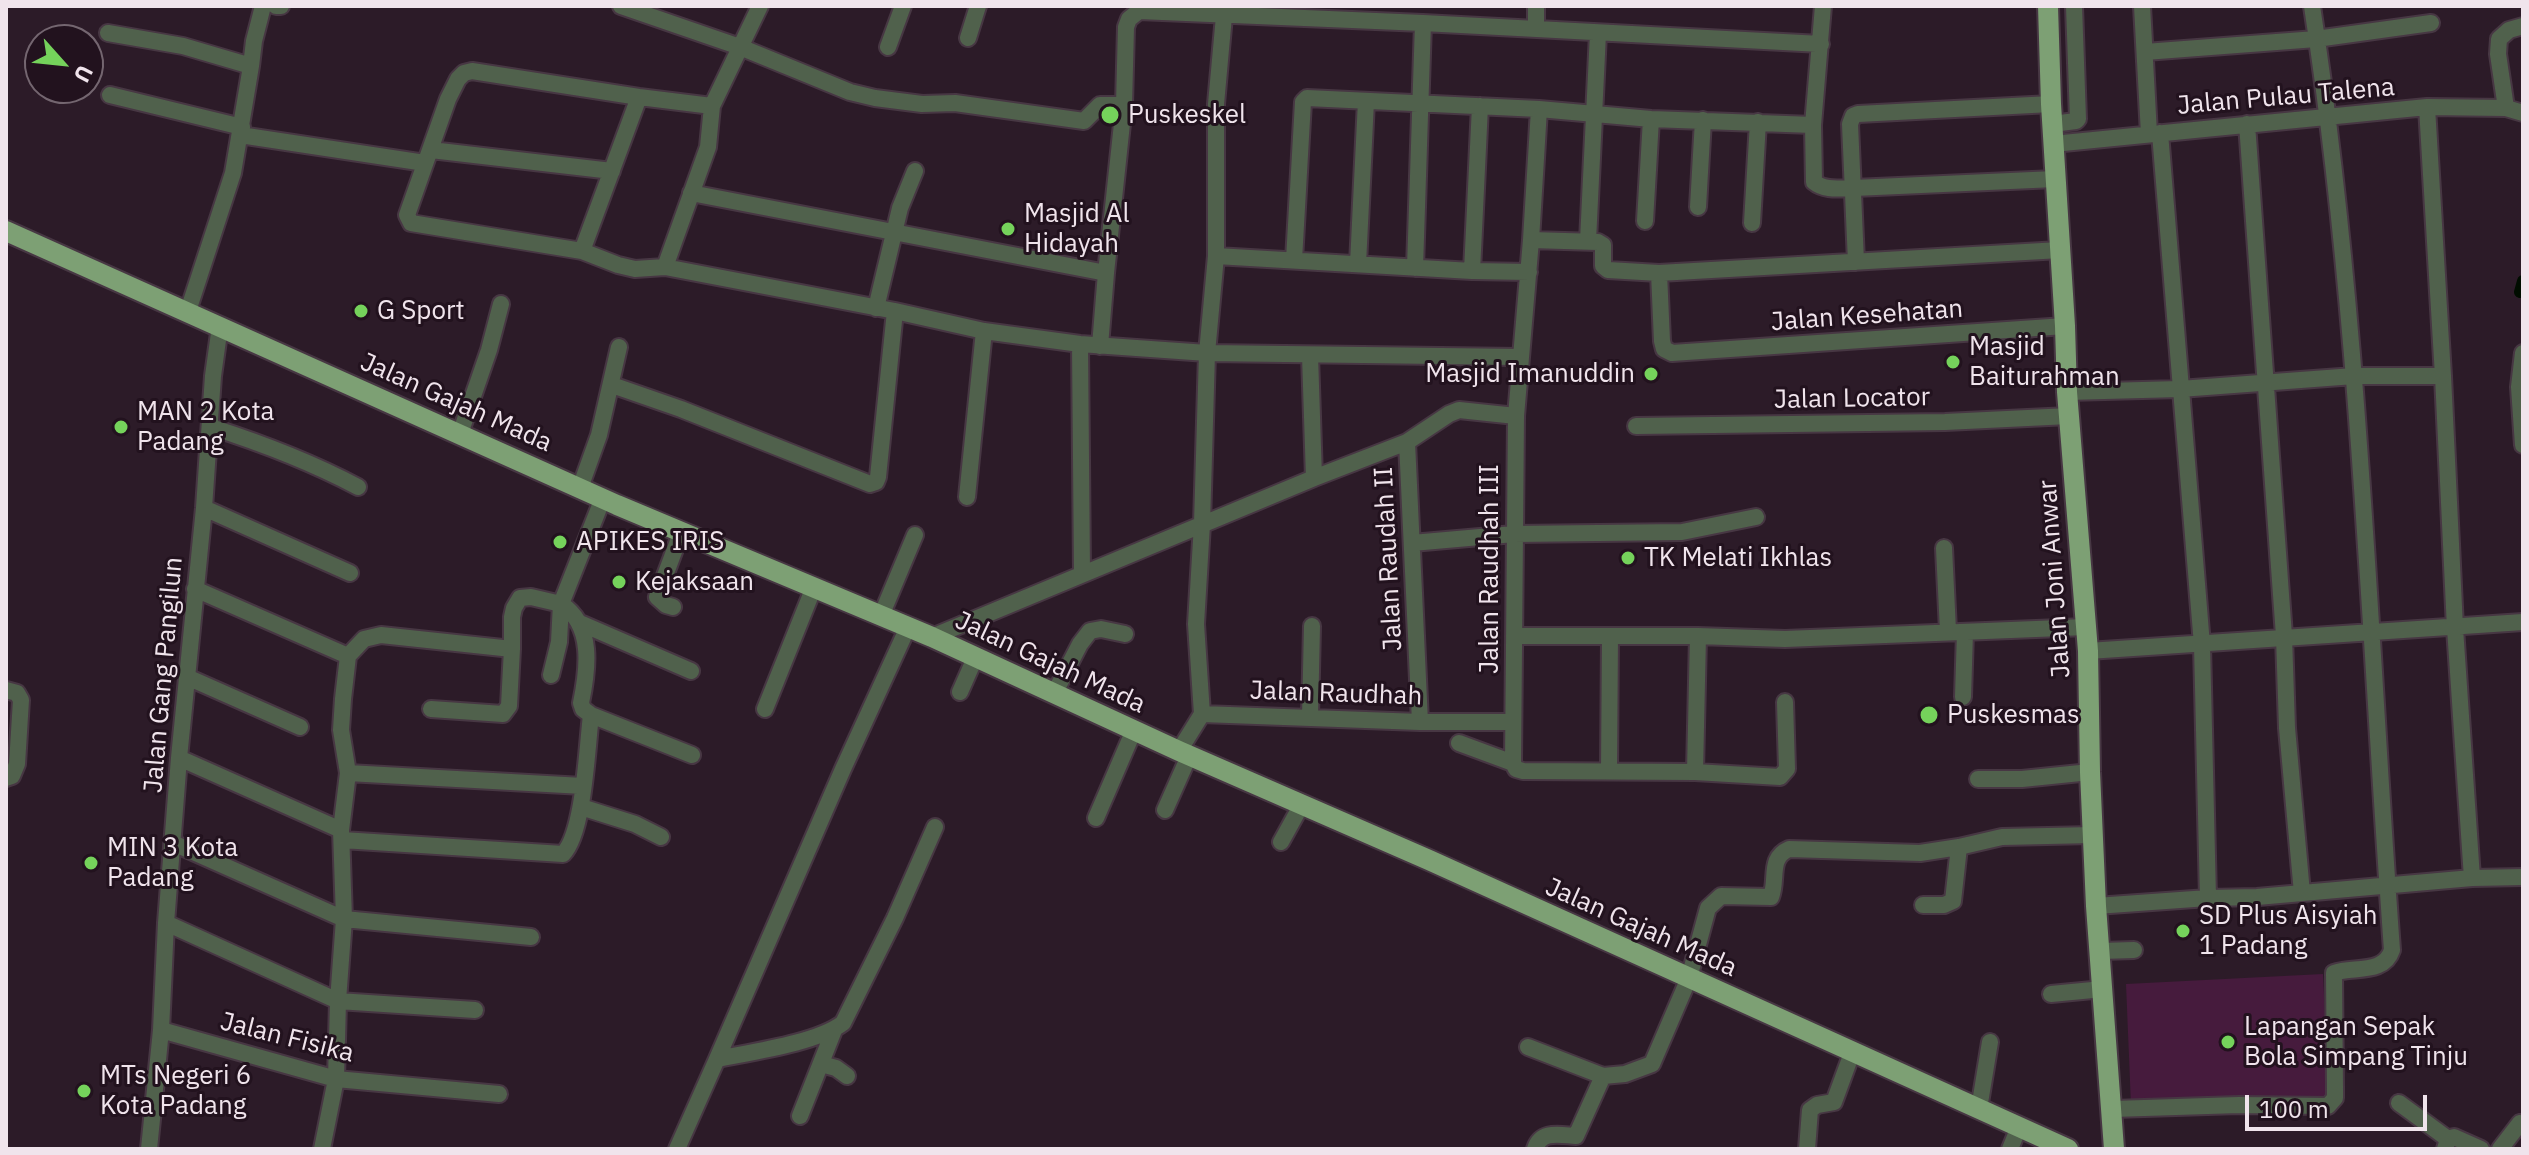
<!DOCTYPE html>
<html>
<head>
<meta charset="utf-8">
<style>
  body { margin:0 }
  #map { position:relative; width:2529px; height:1155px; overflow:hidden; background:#2c1b28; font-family:"IBM Plex Sans",sans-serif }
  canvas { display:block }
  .frame { position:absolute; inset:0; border:8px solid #f0e4ec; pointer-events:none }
  .north { position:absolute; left:24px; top:24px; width:80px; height:80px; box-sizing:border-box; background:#22121e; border:2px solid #746670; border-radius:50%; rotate:117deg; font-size:22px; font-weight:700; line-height:32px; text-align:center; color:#f0e4ec }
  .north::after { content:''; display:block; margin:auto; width:28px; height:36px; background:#75d25b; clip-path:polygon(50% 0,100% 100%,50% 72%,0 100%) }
  .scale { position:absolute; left:2245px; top:1095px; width:182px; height:36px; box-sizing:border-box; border:4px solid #f0e4ec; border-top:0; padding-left:10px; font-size:24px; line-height:28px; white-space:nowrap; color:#f0e4ec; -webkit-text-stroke:6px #22121e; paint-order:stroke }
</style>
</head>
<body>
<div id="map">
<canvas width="2529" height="1155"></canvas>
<div class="frame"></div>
<div class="north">U</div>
<div class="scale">100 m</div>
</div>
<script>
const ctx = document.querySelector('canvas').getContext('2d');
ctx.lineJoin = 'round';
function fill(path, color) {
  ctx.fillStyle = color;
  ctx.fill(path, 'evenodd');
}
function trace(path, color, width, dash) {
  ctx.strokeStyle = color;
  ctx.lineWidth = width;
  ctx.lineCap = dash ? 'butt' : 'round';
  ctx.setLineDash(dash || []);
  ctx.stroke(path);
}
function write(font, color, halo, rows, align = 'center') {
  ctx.font = font + ' "IBM Plex Sans",sans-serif';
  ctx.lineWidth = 6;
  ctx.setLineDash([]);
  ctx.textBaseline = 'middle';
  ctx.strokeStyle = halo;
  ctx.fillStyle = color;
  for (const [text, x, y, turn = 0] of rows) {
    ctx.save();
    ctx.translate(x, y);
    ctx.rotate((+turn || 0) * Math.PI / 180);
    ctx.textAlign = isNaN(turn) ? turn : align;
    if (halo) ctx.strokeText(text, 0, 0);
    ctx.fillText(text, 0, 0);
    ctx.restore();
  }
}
fill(new Path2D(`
  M2323,974L2329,1099L2131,1105L2126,984Z`), '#461b3d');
trace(new Path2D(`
  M2520,292L2523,281`), '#000d00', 12);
const minor = new Path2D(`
  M276,6H281
  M621,6L740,47L850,92L875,98L922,104L955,103L1084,121L1100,105H1124
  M1823,6L1813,125L1814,182C1825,191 1840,188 1854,188L2055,179
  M2142,6L2149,134
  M1536,29V6
  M108,33L183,46L251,66L233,173L188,311
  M968,38L978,6
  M888,47L903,6
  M2145,52L2316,39L2431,23
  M251,66L254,41L263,6
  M110,95L242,127
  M712,106L639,97L472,71L464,73L458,79L448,99L407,215L411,223L582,251L618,265L635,269L665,267L708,147L712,106L760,6
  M2427,107L2443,376L2455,628L2472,878
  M2506,108L2498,54L2499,39L2509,30L2523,26
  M1539,109L1531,240L1516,416L1513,763L1516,769L1523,771L1695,772L1780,777L1787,769L1785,702
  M2052,124L2076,121L2078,119L2074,6
  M2247,124L2284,636L2287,728L2302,893
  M2160,133L2202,645L2208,898
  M240,135L425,163
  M2053,144L2427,107L2506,108L2523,113
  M431,150L612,171
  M691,193L1106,273
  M1698,207L1703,120
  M1645,221L1651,119
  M1752,223L1758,122
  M1531,240L1598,242L1603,245V266L1608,270L1659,273L2060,250
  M1588,241L1598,33
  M582,251L639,97
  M1216,256L1472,271L1529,272
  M1294,260L1303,102L1307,98L1539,109L1651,119L1813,125
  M1856,262L1850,124L1853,116L1858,114L2051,104
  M1358,264L1366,101
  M665,267L895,311L984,331L1080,344L1207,353L1519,357
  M1415,268L1423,23
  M1472,271L1480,106
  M1659,273L1662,341L1664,349L1672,353L2065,326
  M876,308L900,208L915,171
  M1080,344L1082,573
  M1100,346L1106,273L1124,105L1126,27L1129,19L1139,11L1423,23L1821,44
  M2523,353L2519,387L2523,445
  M1310,355L1314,478
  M612,385L681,409L870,484L876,482L878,477L895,311
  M2067,392L2180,389L2354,376H2443
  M1636,426L1945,422L2069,416
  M211,427C261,443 311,462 358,487
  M460,434L489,350L501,304
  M1407,442L1420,722
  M580,488L599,435L619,347
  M967,497L984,331
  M204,508L350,573
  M1412,543L1514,534L1682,532L1756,517
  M1944,548L1948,631
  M195,589L348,656
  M673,607L666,605L657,597L681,533
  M881,616L915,535
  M580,623L691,671
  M908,627L843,769L717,1059C751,1052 817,1043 843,1023L895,918L935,827
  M1514,636H1698L1785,639L2086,627
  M932,637L1314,478L1407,442L1449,414L1459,410L1516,416
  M2088,651L2523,622
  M187,677L300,727
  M6,690L17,693L21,700L17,764L12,776L6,778
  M960,692L975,658
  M1054,694L1080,644L1090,631L1101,629L1125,634
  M1963,697L1965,632
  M431,709L503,714L509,706L512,649
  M765,709L814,587
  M1202,714L1196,624L1202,524L1207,353L1216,256V104L1224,16
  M591,715L692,755
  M1310,717L1312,626
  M1459,743L1513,763
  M1179,751L1202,714L1420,722H1513
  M179,758L341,830
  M1609,771L1610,636
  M1695,772L1698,636
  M348,773L583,786
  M1978,779H2022L2090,772
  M581,807L635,824L661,837
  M1165,810L1189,756
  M1096,818L1134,730
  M342,840L563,854C584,833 587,747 591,715L583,709L581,703C588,669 594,625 561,604L603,498
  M1281,842L1302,804
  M173,843L344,919L531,937
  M1923,905H1944L1953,901L1959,847
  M2096,906L2208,898L2257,897L2472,878L2523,877
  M166,923L338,1001L475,1010
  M2101,951L2134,950
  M2051,994L2103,989
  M161,1030L336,1079L499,1094
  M1528,1047L1603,1076L1625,1074L1652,1064L1689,978L1708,908L1721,896L1771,897C1778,879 1768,858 1789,849L1920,853L1959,847L2002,837L2093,835
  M821,1064L836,1068L847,1076
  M2399,1103L2448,1139L2445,1149
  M1979,1109L1990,1042
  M2113,1109L2239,1105L2328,1106L2335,1098V1089L2334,973C2353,966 2384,975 2392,950C2369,635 2360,318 2312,6
  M800,1116L834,1030
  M2448,1139L2454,1137L2481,1149
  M149,1149L161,1030L166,923L179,758L204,508L213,376L220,326
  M322,1149L336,1079L338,1001L344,919L341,830L348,773L341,730L343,699L348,656L364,639L381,635L512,649V617L514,608L520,598L531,597L561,604L559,642L551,675
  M677,1149L717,1059
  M1535,1149C1541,1130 1559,1135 1576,1136L1603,1076
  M1807,1149L1810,1110L1817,1105L1834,1102L1852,1053
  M2010,1149L2019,1127
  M2500,1149L2520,1123`);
const major = new Path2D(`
  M2048,6L2051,104L2065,326L2067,392L2088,651L2090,772L2096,906L2114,1149
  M6,231L617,505L932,637L1179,751L1429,860L2068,1149`);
trace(minor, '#473743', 20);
trace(major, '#473743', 24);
trace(minor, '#50614c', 16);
trace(major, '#7da074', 20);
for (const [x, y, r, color] of [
  [1110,115,10,"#75d25b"],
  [1008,229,8,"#75d25b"],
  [361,311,8,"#75d25b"],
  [1953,362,8,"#75d25b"],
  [1651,374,8,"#75d25b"],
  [121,427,8,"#75d25b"],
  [560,542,8,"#75d25b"],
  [1628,558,8,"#75d25b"],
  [619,582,8,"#75d25b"],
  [1929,715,10,"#75d25b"],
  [91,863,8,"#75d25b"],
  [2183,931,8,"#75d25b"],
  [2228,1042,8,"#75d25b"],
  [84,1091,8,"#75d25b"]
]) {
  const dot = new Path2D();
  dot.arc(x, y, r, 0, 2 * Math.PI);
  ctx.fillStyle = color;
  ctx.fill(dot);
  trace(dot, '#22121e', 3);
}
write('26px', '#f0e4ec', '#22121e', [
  ["Jalan Pulau Talena",2286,97,-5],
  ["Jalan Kesehatan",1867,316,-4],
  ["Jalan Locator",1852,399,-1],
  ["Jalan Gajah Mada",456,403,24],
  ["Jalan Raudah II",1389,559,-93],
  ["Jalan Raudhah III",1490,569,-90],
  ["Jalan Joni Anwar",2055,579,-94],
  ["Jalan Gajah Mada",1050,663,25],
  ["Jalan Gang Pangilun",164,675,-85],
  ["Jalan Raudhah",1336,694,2],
  ["Jalan Gajah Mada",1641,928,24],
  ["Jalan Fisika",287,1038,14]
]);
write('26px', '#f0e4ec', '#22121e', [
  ["Puskeskel",1128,115],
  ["Masjid Al",1024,214],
  ["Hidayah",1024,244],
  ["G Sport",377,311],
  ["Masjid",1969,347],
  ["Baiturahman",1969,377],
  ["Masjid Imanuddin",1635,374,"right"],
  ["MAN 2 Kota",137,412],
  ["Padang",137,442],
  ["APIKES IRIS",576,542],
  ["TK Melati Ikhlas",1644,558],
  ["Kejaksaan",635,582],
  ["Puskesmas",1947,715],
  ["MIN 3 Kota",107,848],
  ["Padang",107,878],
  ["SD Plus Aisyiah",2199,916],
  ["1 Padang",2199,946],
  ["Lapangan Sepak",2244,1027],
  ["Bola Simpang Tinju",2244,1057],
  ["MTs Negeri 6",100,1076],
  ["Kota Padang",100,1106]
], 'left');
</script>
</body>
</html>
